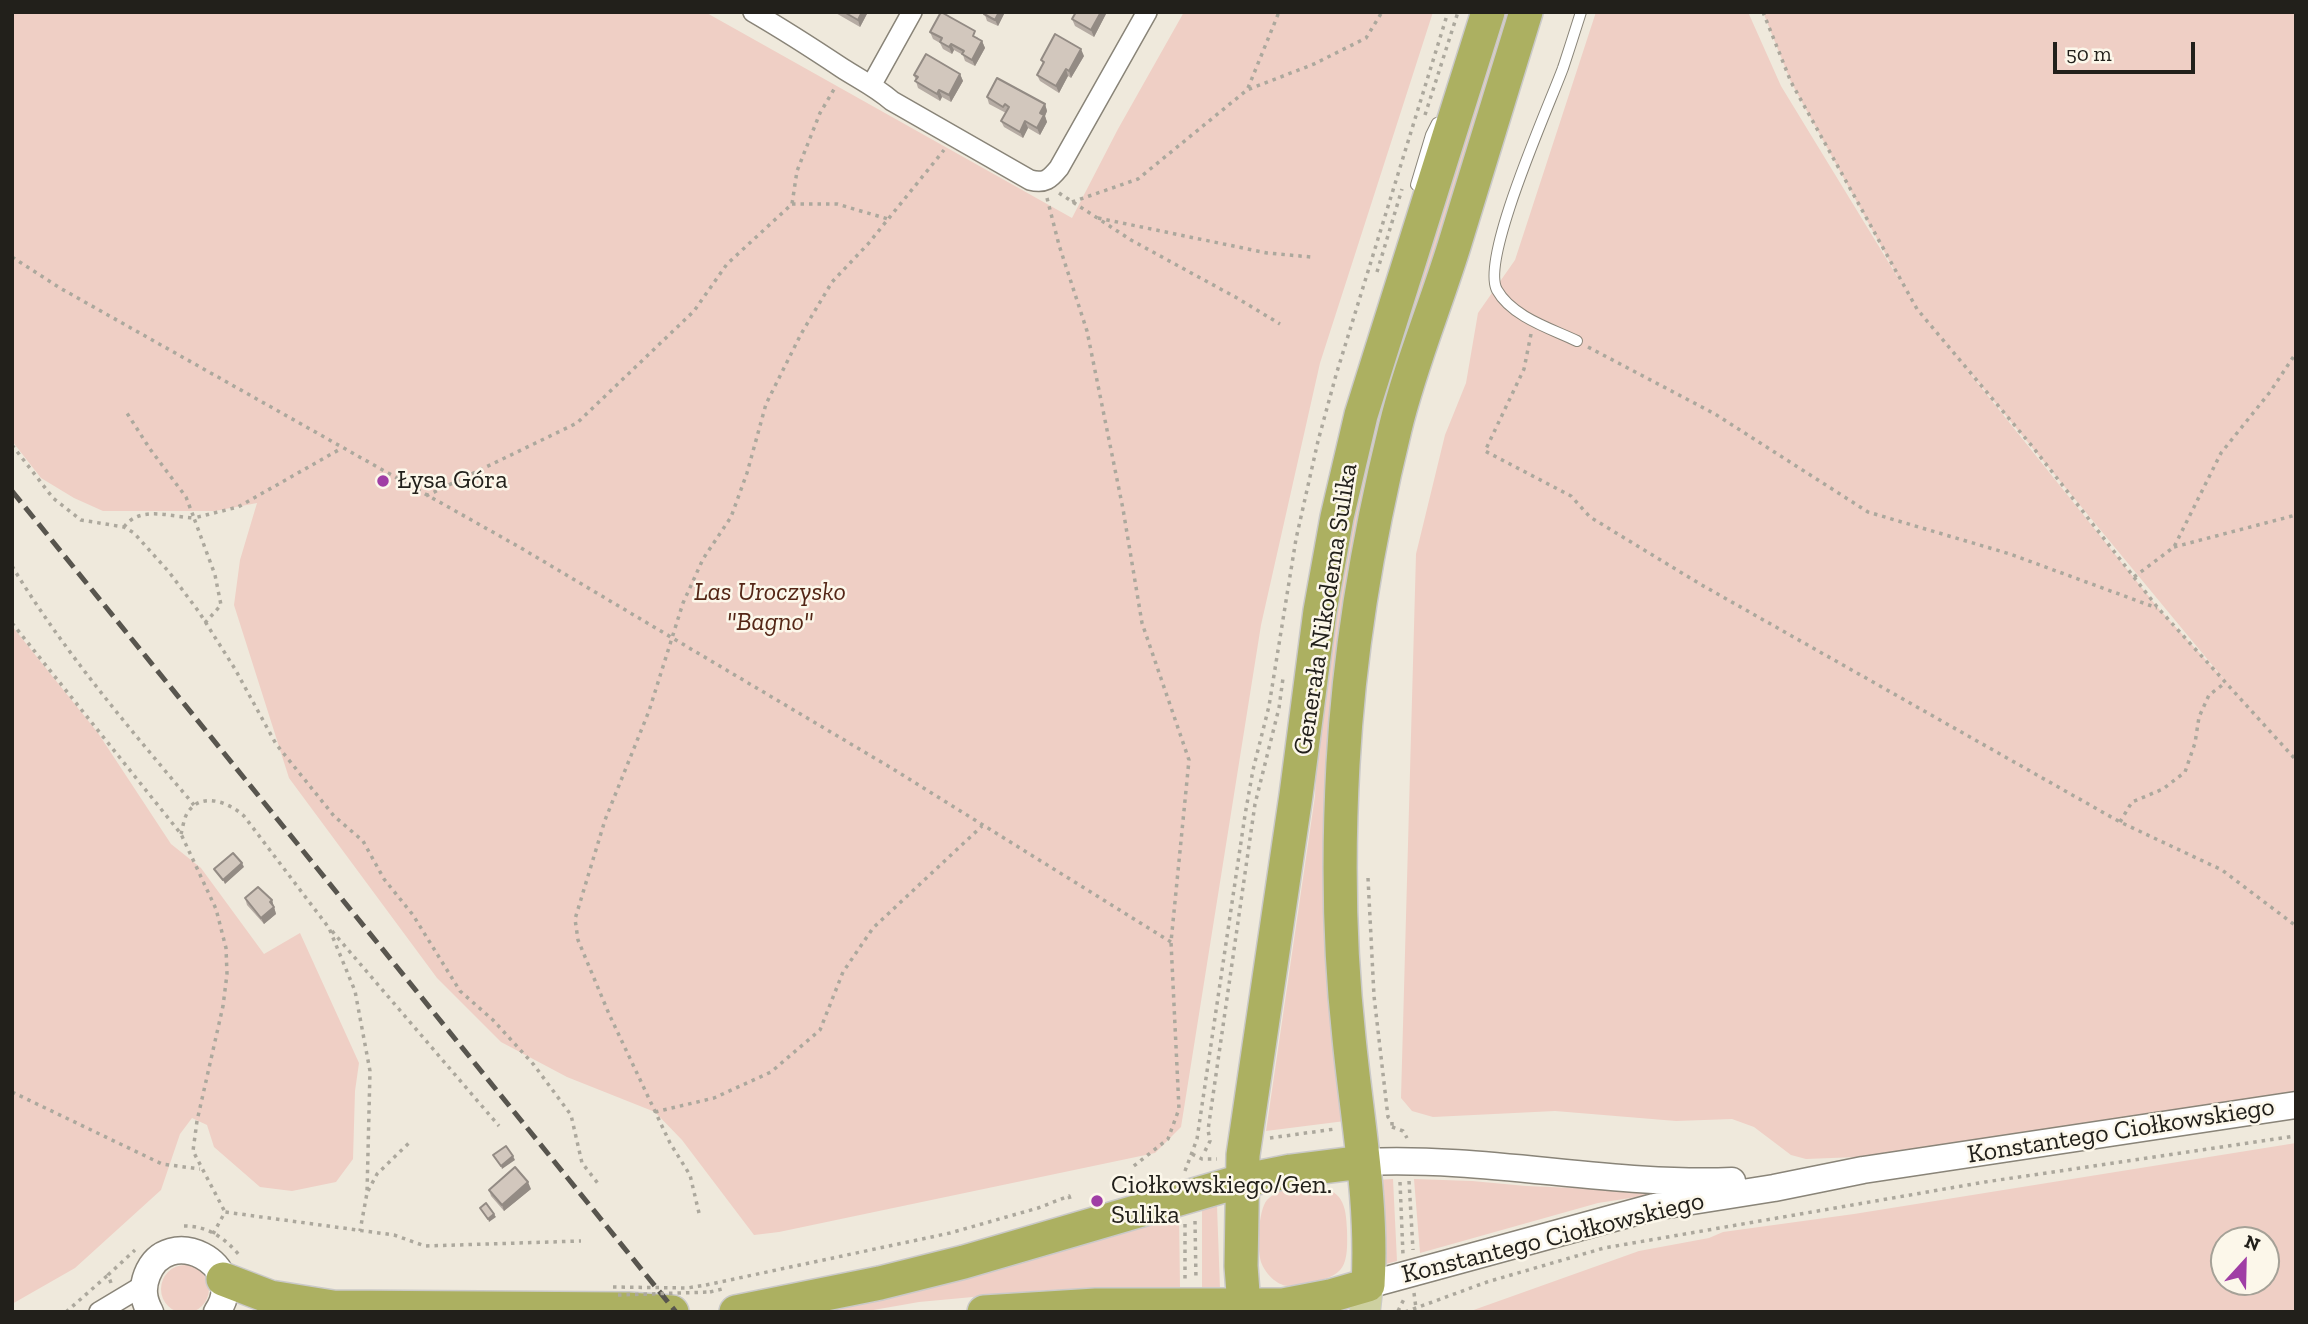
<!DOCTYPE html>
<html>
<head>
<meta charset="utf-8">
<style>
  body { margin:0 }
  #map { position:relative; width:2308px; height:1324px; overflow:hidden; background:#efe9dc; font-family:"Zilla Slab",serif }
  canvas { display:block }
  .frame { position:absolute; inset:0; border:14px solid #22201b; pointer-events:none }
  .north { position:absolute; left:2210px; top:1226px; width:70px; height:70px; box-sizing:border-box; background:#fcf7ea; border:2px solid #a5a197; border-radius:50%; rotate:22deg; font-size:19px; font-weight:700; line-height:28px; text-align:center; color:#22201b }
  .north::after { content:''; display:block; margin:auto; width:24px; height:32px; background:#a03ea5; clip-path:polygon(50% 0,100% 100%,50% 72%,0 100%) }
  .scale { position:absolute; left:2053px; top:42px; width:142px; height:32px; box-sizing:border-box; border:4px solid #22201b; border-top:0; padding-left:9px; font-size:21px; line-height:24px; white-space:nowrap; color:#22201b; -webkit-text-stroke:5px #fcf7ea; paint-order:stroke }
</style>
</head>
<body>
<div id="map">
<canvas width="2308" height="1324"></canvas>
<div class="frame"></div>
<div class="north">N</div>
<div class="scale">50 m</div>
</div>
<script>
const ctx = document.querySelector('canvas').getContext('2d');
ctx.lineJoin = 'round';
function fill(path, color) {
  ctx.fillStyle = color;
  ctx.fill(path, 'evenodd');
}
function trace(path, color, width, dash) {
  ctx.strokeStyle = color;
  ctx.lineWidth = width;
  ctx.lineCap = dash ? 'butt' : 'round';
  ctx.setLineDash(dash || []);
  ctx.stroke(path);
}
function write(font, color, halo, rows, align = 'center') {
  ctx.font = font + ' "Zilla Slab",serif';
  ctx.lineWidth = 5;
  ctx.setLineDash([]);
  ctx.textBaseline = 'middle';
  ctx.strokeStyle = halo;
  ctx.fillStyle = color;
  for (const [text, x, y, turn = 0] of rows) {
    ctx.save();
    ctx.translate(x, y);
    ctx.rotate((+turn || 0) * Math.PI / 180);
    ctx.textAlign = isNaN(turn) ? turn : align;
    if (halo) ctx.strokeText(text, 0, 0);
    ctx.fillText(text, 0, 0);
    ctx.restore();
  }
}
fill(new Path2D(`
  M12,12H705L1072,218L1118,129L1184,12H1433L1320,363L1261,625L1181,1127L1155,1153L779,1232L754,1235L682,1140L655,1112L567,1077L501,1042L437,978L289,778L234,605L240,560L257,503L215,511H103L74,498L41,478L12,441Z
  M1499,12H1512L1330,760L1323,863L1327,960L1345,1121L1266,1131L1315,796L1318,715L1360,474Z
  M1596,12H1748L1781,86L1903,286L1791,82L1763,12H2296V1092L1857,1157L1806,1159L1791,1155L1754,1127L1732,1119L1676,1121L1555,1111L1433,1117L1412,1111L1401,1098L1416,554L1445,435L1466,383L1478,313L1515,260ZM1968,371H1969L2227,683L2158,608Z
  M12,626L98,733L171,844L201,868L264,954L300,933L359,1063L355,1091L353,1159L336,1182L292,1191L260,1187L214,1147L207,1125L192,1118L180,1134L161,1190L75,1268L12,1304Z
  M2296,1143V1312H1468L1639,1251L1709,1238L1723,1232L1854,1214ZM2224,1240H2266V1282H2224Z
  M1393,1179L1397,1261L1382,1265L1377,1180Z
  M1414,1179L1472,1181L1526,1186L1669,1192L1598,1203L1420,1253Z
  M1313,1186C1343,1189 1346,1205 1347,1230C1348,1264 1346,1277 1310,1282C1303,1283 1295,1286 1288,1286C1276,1285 1265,1273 1261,1262C1257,1248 1258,1211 1267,1200C1278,1188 1299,1188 1313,1186Z
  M1217,1206L1220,1289L1202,1288V1210Z
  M1179,1216L1180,1287L1048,1290L919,1302L862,1312H810Z
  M161 1289a24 24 0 1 1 48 0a24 24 0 1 1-48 0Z`), '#efcfc5');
const lane = new Path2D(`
  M1416,185L1431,135L1437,123
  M1577,341C1552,329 1512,317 1497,290C1480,259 1549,106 1563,68C1569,50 1575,31 1581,12`);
const street = new Path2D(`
  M753,12C784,30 812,48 842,68C859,79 876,87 892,101L1030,180C1045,184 1050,179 1059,168L1147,12
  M872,84L912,12
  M99,1312L144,1285`);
const secondary = new Path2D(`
  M1363,1162C1487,1156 1609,1186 1732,1181
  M1368,1285L1654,1207L1774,1188L1863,1170L2296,1105
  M150,1312C143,1299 142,1288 147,1275C167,1222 250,1264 217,1312`);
const primary = new Path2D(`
  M1365,1312L1368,1285`);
const highway = new Path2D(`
  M223,1279L270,1297L333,1307L628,1309L672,1312
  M1244,1306L1241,1266L1243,1155L1296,795L1320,611L1337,517L1361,415L1488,12
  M736,1312L880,1283L964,1262L1241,1181L1291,1171L1363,1162
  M984,1312L1096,1305H1283L1330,1296L1368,1285C1373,1202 1357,1120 1349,1038C1339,947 1338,856 1343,764C1349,652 1368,539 1395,429C1410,366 1436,305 1455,243C1479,166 1502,89 1526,12`);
trace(lane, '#898478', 12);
trace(street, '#898478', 22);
trace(secondary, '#898478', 29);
trace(primary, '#cac9c8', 32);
trace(highway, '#cac9c8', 36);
trace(new Path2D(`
  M1763,12L1791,82L1917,309L2032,446L2158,608L2296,760
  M1248,88L1279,12
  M1425,115L1458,12
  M1059,193L1131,240L1237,298L1280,324
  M1047,198L1059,245L1087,331L1123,509L1142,623L1189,760L1171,942L1179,1109L1168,1139L1130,1169
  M1072,202L1138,179L1247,90L1314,64L1366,38L1382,12
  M792,204H837L888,219
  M1098,218L1267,253L1311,257
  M12,257L60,288L521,548L893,769L1171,942
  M1377,272L1402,189
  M1531,334L1524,369L1485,451L1571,496L1590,517L1700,584L2120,822L2222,870L2296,926
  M1588,347L1715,414L1868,512L2010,554L2157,608
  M12,445L53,498L81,520L124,527L134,533L169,572L199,612L235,669L276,744L334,816L363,841L384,879L413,915L460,991L493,1020L534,1065L571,1115L582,1163L600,1186
  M426,496L577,423L694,311L727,264L792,204L797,171L820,113L836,86
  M124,527C140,505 171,517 194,518L186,497L150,449L125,410
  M2174,547L2296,515
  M12,566C64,652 130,729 194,805
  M2134,577L2174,547L2221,453L2270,392L2296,353
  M12,623L181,834L216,909L226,948L227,974L223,1006L197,1121L193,1151L225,1212
  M205,623L221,605L215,575L194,518L238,507L342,448
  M2120,822L2132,802L2163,789L2185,772L2195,743L2199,717L2209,695L2225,683
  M181,834C183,827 184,817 188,812C202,791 230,803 244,816L329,928L355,991L370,1071L367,1193L360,1231
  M1368,878L1374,996L1388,1117L1392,1121V1127
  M332,931L499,1126
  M12,1092L162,1164L200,1169
  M655,1112L714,1098L771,1072L820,1030L843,972L873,928L982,826
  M1392,1127L1403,1131L1407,1138
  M1270,1138L1335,1129
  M1205,1151L1210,1141L1208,1130L1255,804L1279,708L1283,678
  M1192,1154L1202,1159H1217
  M1185,1171L1197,1139L1245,815L1253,770L1269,706L1296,539L1318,441L1336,375L1448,12
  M1409,1181L1413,1250
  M1400,1182L1403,1255
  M368,1191L377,1174L412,1140
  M699,1213L690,1175L670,1143L609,1014L578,940L575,919L605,820L649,711L683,603L703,559L731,517L747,473L766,404L801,334L832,282L868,244L944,150
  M1195,1221L1196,1280
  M1185,1224V1279
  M184,1226C208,1226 225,1238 240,1256
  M213,1234L225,1212L394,1235L425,1246L581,1241
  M111,1283L108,1275L135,1250
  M706,1285L950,1233L1038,1208L1069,1196L1070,1199
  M710,1292L722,1289
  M1414,1293L1416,1308
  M1398,1311L1404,1299
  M66,1312L108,1275
  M1405,1312L1487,1282L1604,1248L1985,1182L2296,1136`), '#aca89d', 3.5, [3.5, 5]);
trace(lane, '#fff', 10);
trace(street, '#fff', 19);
trace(secondary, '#fff', 26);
trace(primary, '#cdd0a0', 30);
trace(highway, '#acb061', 33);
trace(new Path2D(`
  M12,491L676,1312`), '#58554e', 5, [14, 7]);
trace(new Path2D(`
  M613,1287L687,1288L706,1285
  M618,1295L710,1292`), '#aca89d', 3.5, [3.5, 5]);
fill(new Path2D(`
  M834,12H868L860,27Z
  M980,12H1005L998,26L987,21L985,15Z
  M1107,12L1094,37L1075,26L1072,19Z
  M930,32L978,37L977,38L982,41L985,48L975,66L965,61L963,55L954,50L952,54L943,49L940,43L933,39Z
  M1084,56L1071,78L1068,76L1059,93L1040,81L1037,75L1043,64L1041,60Z
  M960,74L963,81L951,102L942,97L940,101L918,88L914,75Z
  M987,97L1045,104L1047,111L1045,116L1047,122L1040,135L1028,128L1023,138L1004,127L1001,121L1006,113L989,104Z
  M245,898L272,900L276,914L264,924L247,905Z
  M531,1189L504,1211L491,1196L489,1190Z`), '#b5aba3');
fill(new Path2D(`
  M862,12H868L860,27L858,20Z
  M999,12H1005L998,26L995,20Z
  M1101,12H1107L1094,37L1091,30Z
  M982,41L985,48L975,66L972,60Z
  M951,44L954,50L952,54L949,47Z
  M1081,49L1084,56L1071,78L1069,71Z
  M1066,69L1068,76L1059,93L1056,86Z
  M960,74L963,81L951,102L949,95Z
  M939,90L942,97L940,101L937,94Z
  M1045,104L1047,111L1045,116L1047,122L1040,135L1037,128L1040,113Z
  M1025,121L1028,128L1023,138L1020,132Z
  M242,863L244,867L225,884L223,880Z
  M272,900L276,914L264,924L261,918L270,902Z
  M513,1156L515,1160L502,1169L501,1166Z
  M528,1182L531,1189L504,1211L502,1205Z
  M494,1214L496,1217L489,1222L488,1219Z`), '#938b84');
const building = new Path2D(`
  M844,12H862L858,20Z
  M941,12L975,31L973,36L982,41L972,60L962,54L964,51L951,44L949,47L940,42L942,38L930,32Z
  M985,12H999L995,20L984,14Z
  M1076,12H1101L1091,30L1072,19Z
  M1055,34L1081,49L1069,71L1066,69L1056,86L1037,75L1044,62L1041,60Z
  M926,54L960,74L949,95L939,90L937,94L915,81L918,77L914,75Z
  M997,78L1045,104L1040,113L1044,115L1037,128L1025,121L1020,132L1001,121L1009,107L1005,104L1003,107L987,97Z
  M233,853L242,863L223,880L214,869Z
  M258,887L272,900L270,902L274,907L261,918L245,898Z
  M506,1146L513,1156L501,1166L493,1155Z
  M515,1167L528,1182L502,1205L489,1190Z
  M486,1203L494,1214L488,1219L480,1208Z`);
fill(building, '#d2c7bd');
trace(building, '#938b84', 2);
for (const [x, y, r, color] of [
  [383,481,7,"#a03ea5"],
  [1097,1201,7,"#a03ea5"]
]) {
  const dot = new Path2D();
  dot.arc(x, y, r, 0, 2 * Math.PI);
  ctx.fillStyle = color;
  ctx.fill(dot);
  trace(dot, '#fcf7ea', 2.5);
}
write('26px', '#22201b', '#fcf7ea', [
  ["Łysa Góra",397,481],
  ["Ciołkowskiego/Gen.",1111,1186],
  ["Sulika",1111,1216]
], 'left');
write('italic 26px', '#542616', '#fcf7ea', [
  ["Las Uroczysko",770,593],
  ["\"Bagno\"",770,623]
]);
write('26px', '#22201b', '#fcf7ea', [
  ["Generała Nikodema Sulika",1326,609,-81],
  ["Konstantego Ciołkowskiego",2121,1131,-9],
  ["Konstantego Ciołkowskiego",1553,1238,-14]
]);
</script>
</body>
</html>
